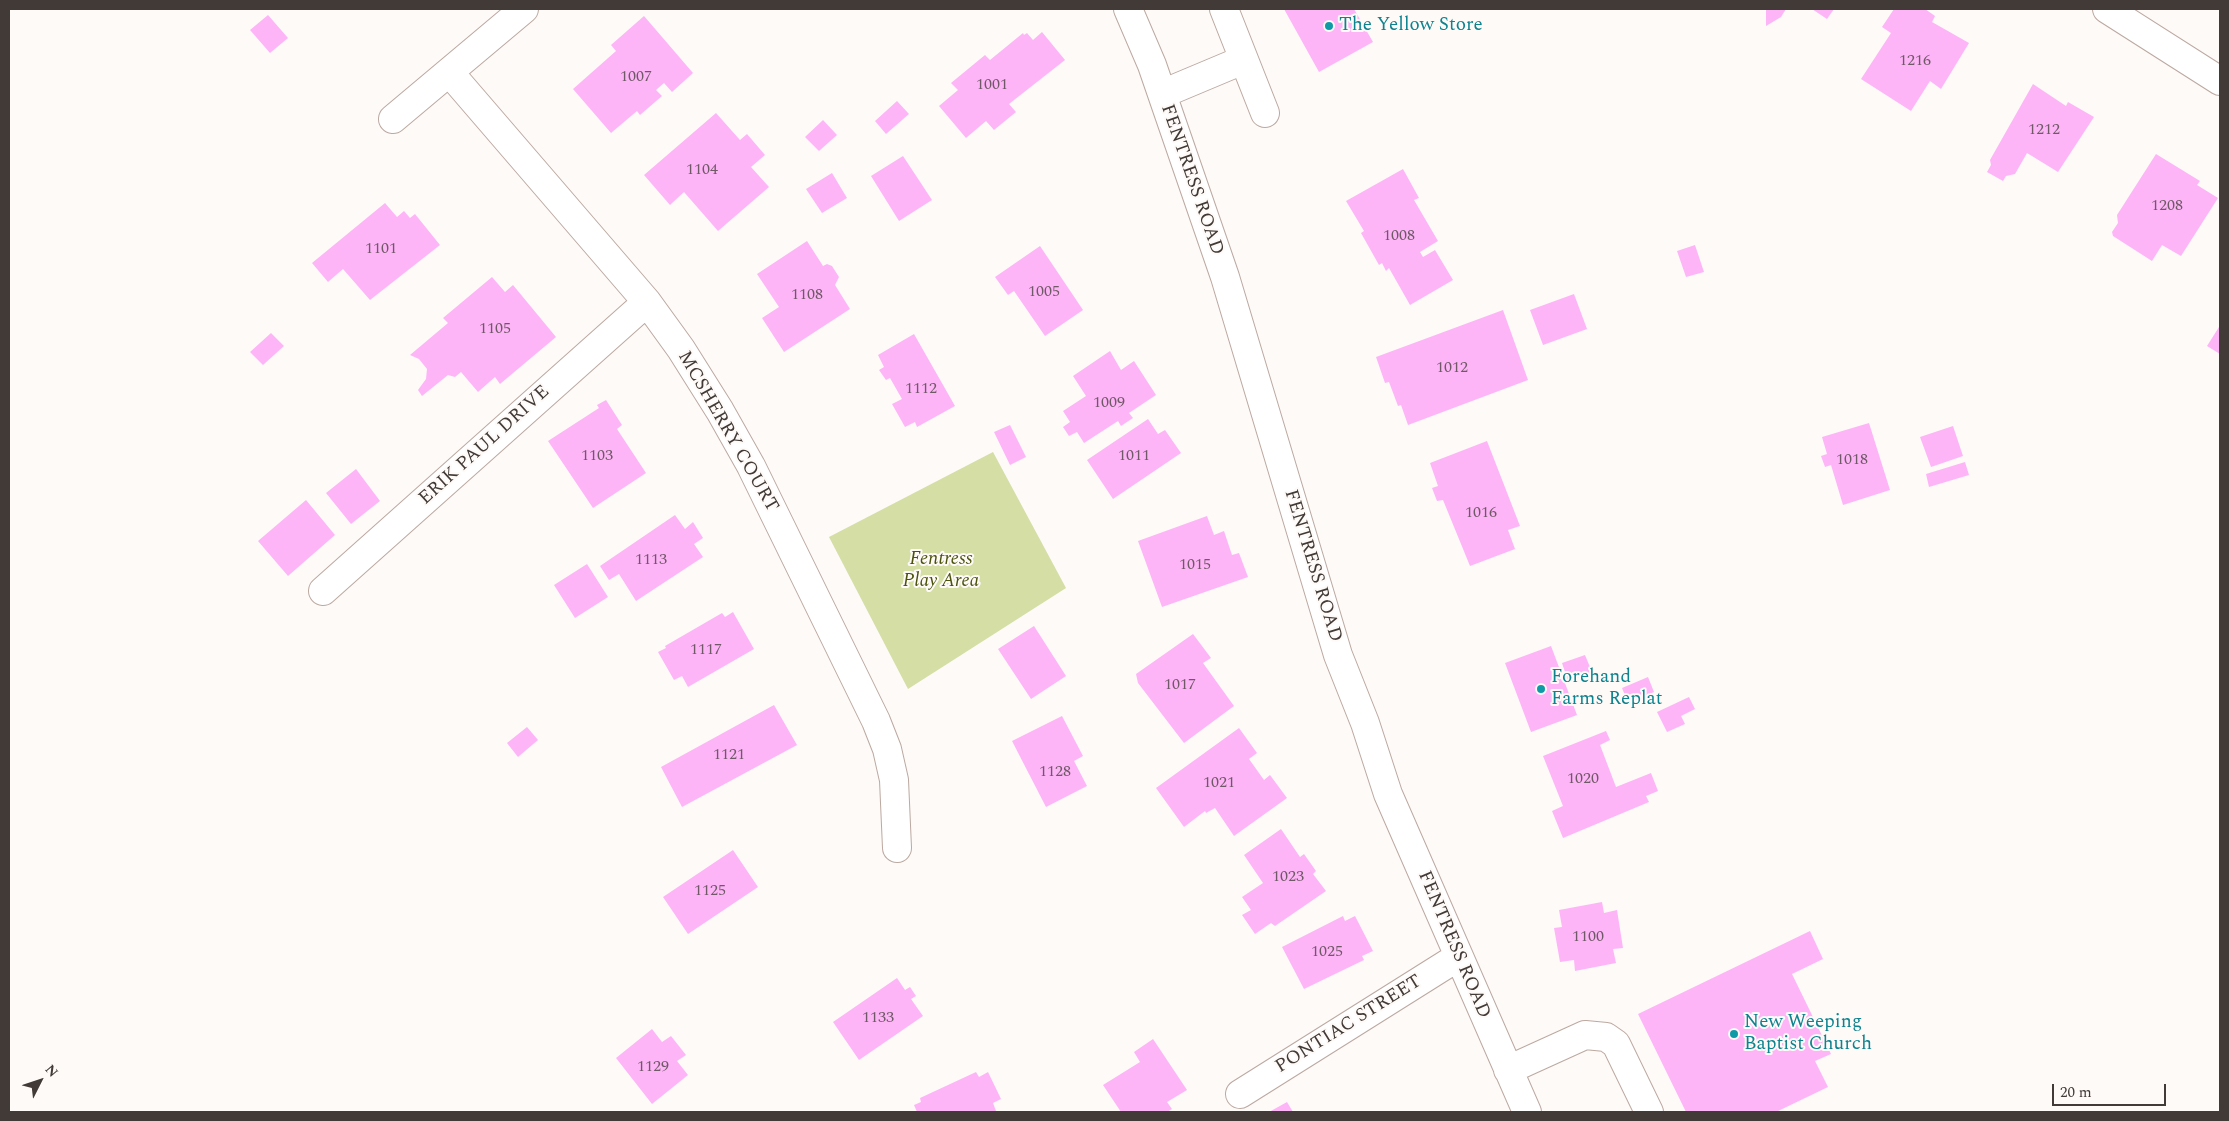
<!DOCTYPE html>
<html>
<head>
<meta charset="utf-8">
<style>
  body { margin:0 }
  #map { position:relative; width:2229px; height:1121px; overflow:hidden; background:#fefaf8; font-family:Spectral,serif }
  canvas { display:block }
  .frame { position:absolute; inset:0; border:10px solid #413a37; pointer-events:none }
  .north { position:absolute; left:15px; top:1056px; width:50px; height:50px; -webkit-text-stroke:4px #fefaf8; paint-order:stroke; rotate:49deg; font-size:14px; font-weight:700; line-height:20px; text-align:center; color:#413a37 }
  .north::after { content:''; display:block; margin:auto; width:18px; height:22px; background:#413a37; clip-path:polygon(50% 0,100% 100%,50% 72%,0 100%) }
  .scale { position:absolute; left:2052px; top:1084px; width:114px; height:22px; box-sizing:border-box; border:2px solid #413a37; border-top:0; padding-left:6px; font-size:15px; line-height:18px; white-space:nowrap; color:#413a37; -webkit-text-stroke:4px #fefaf8; paint-order:stroke }
</style>
</head>
<body>
<div id="map">
<canvas width="2229" height="1121"></canvas>
<div class="frame"></div>
<div class="north">N</div>
<div class="scale">20 m</div>
</div>
<script>
const ctx = document.querySelector('canvas').getContext('2d');
ctx.lineJoin = 'round';
function fill(path, color) {
  ctx.fillStyle = color;
  ctx.fill(path, 'evenodd');
}
function trace(path, color, width, dash) {
  ctx.strokeStyle = color;
  ctx.lineWidth = width;
  ctx.lineCap = dash ? 'butt' : 'round';
  ctx.setLineDash(dash || []);
  ctx.stroke(path);
}
function write(font, color, halo, rows, align = 'center') {
  ctx.font = font + ' Spectral,serif';
  ctx.lineWidth = 4;
  ctx.setLineDash([]);
  ctx.textBaseline = 'middle';
  ctx.strokeStyle = halo;
  ctx.fillStyle = color;
  for (const [text, x, y, turn = 0] of rows) {
    ctx.save();
    ctx.translate(x, y);
    ctx.rotate((+turn || 0) * Math.PI / 180);
    ctx.textAlign = isNaN(turn) ? turn : align;
    if (halo) ctx.strokeText(text, 0, 0);
    ctx.fillText(text, 0, 0);
    ctx.restore();
  }
}
fill(new Path2D(`
  M993,452L1066,588L908,689L829,537Z`), '#d4dea5');
fill(new Path2D(`
  M1284,9H1354L1373,42L1319,72Z
  M1766,9H1786L1781,17L1766,26Z
  M1812,9H1834L1827,19Z
  M1894,9H1925L1935,16L1932,22L1969,43L1941,89L1930,81L1911,111L1861,79L1891,33L1882,27Z
  M268,15L288,38L270,53L250,30Z
  M644,16L693,73L672,92L664,83L656,90L662,96L640,115L637,111L611,133L573,89L616,51L611,45Z
  M1042,32L1065,60L1009,104L1016,112L994,130L986,121L966,138L939,106L958,90L951,83L985,55L990,60L1023,33L1024,35L1027,33L1033,40Z
  M2033,84L2066,106L2068,102L2094,117L2058,172L2027,153L2015,174L2006,176L2003,181L1987,172L1991,165L1990,160Z
  M897,101L909,114L886,134L875,121Z
  M716,113L740,140L747,134L765,155L751,167L769,187L718,231L684,192L670,205L644,175Z
  M823,120L837,135L819,151L805,137Z
  M2156,154L2200,181L2197,185L2218,198L2181,256L2162,245L2152,261L2113,236L2112,232L2118,223L2117,215Z
  M903,156L932,200L899,221L871,176Z
  M1403,169L1419,198L1414,200L1438,241L1420,252L1423,257L1435,250L1453,280L1410,305L1389,268L1386,271L1382,263L1379,265L1361,233L1364,231L1346,201Z
  M832,173L847,198L822,213L806,189Z
  M385,203L397,217L404,211L410,218L415,214L440,245L370,300L343,269L328,282L312,263Z
  M807,241L823,266L827,264L832,266L839,277L835,285L850,309L784,352L762,318L779,307L757,274Z
  M1695,245L1704,272L1686,277L1677,251Z
  M1040,246L1083,310L1045,336L1014,291L1008,295L995,277Z
  M492,277L505,292L513,285L556,337L500,384L495,377L478,392L461,372L455,377L448,375L422,396L418,390L426,379L427,369L419,359L410,355L448,323L443,318Z
  M1574,294L1587,329L1543,345L1530,310Z
  M1503,310L1528,380L1408,425L1401,405L1398,406L1389,382L1385,383L1376,357Z
  M2219,327L2220,328V354L2207,346Z
  M271,333L284,346L263,365L250,352Z
  M914,334L955,406L917,427L915,422L905,427L892,404L902,399L890,378L886,380L879,370L884,367L878,355Z
  M1110,351L1121,370L1134,361L1156,395L1129,413L1133,418L1121,426L1118,421L1084,443L1077,432L1069,436L1063,427L1070,422L1063,411L1086,396L1073,376Z
  M606,400L622,425L617,429L646,473L593,508L548,441L599,408L597,405Z
  M1148,419L1158,434L1165,430L1181,453L1113,499L1087,460Z
  M1869,423L1890,490L1843,505L1831,465L1825,467L1821,456L1827,454L1822,437Z
  M1010,425L1026,457L1010,465L994,432Z
  M1953,426L1963,456L1931,467L1920,437Z
  M1487,441L1520,526L1508,530L1515,549L1470,566L1443,500L1437,501L1432,488L1438,486L1430,463Z
  M1965,462L1969,475L1929,487L1926,474Z
  M356,469L380,501L351,524L326,493Z
  M306,500L335,535L288,576L258,541Z
  M675,515L685,529L693,522L703,538L694,544L703,557L636,601L619,574L609,580L600,566Z
  M1207,516L1214,535L1224,531L1232,555L1239,553L1248,577L1162,607L1138,541Z
  M587,564L608,597L575,618L554,585Z
  M733,612L754,649L688,687L682,676L674,680L658,652L666,648L665,646L722,613L725,617Z
  M1034,626L1066,676L1031,699L998,649Z
  M1193,634L1211,658L1203,663L1234,706L1184,743L1138,683L1136,674Z
  M1551,646L1577,715L1531,732L1505,663Z
  M1585,655L1592,672L1568,681L1562,663Z
  M1648,677L1654,692L1628,703L1622,688Z
  M1689,697L1695,709L1681,716L1685,724L1667,732L1657,712Z
  M774,705L797,745L682,807L661,767Z
  M1062,716L1083,756L1074,761L1087,786L1046,807L1012,741Z
  M527,727L538,740L518,757L507,743Z
  M1239,728L1257,753L1249,759L1264,780L1270,775L1287,798L1234,836L1215,808L1206,813L1205,811L1184,827L1156,788Z
  M1606,731L1610,740L1600,745L1616,787L1651,773L1658,791L1646,796L1649,802L1563,838L1552,811L1563,806L1543,756Z
  M1281,829L1300,857L1304,854L1316,871L1313,874L1326,891L1275,926L1271,923L1255,934L1242,915L1251,910L1242,897L1263,883L1244,855Z
  M733,850L758,887L688,934L663,897Z
  M1602,902L1604,913L1617,910L1623,948L1613,949L1616,963L1575,971L1574,960L1560,962L1554,928L1562,927L1559,910Z
  M1343,916L1345,921L1355,916L1373,951L1362,956L1364,960L1304,989L1282,947Z
  M1810,931L1823,959L1792,974L1831,1054L1815,1061L1828,1087L1776,1112H1686L1638,1014Z
  M897,978L905,990L910,987L916,996L911,999L923,1016L859,1060L833,1022Z
  M652,1029L662,1042L671,1036L686,1055L677,1061L688,1075L652,1104L616,1058Z
  M1153,1039L1187,1090L1167,1102L1172,1109L1167,1112H1121L1103,1085L1140,1062L1134,1052Z
  M976,1072L979,1077L988,1072L1001,1099L993,1103L996,1111L917,1112L914,1105L921,1102L920,1098Z
  M1287,1102L1293,1112H1269Z`), '#fdb5f7');
const minor = new Path2D(`
  M1128,9L1152,65L1225,277L1338,655L1365,723L1388,794L1527,1112
  M1224,9L1265,113
  M2107,9L2220,81
  M449,72L647,302L681,349L720,411L751,466L876,721L887,749L894,780L897,848
  M1162,94L1243,60
  M393,119L524,9
  M323,591L647,302
  M1508,1070L1585,1035L1606,1037L1616,1044L1649,1112
  M1240,1094L1458,957`);
trace(minor, '#bca9a1', 30);
trace(minor, '#fff', 28);
for (const [x, y, r, color] of [
  [1329,26,5,"#0f9aa8"],
  [1541,689,5,"#0f9aa8"],
  [1734,1034,5,"#0f9aa8"]
]) {
  const dot = new Path2D();
  dot.arc(x, y, r, 0, 2 * Math.PI);
  ctx.fillStyle = color;
  ctx.fill(dot);
  trace(dot, '#fefaf8', 2);
}
write('16px', '#705967', null, [
  ["1216",1915,62],
  ["1007",636,78],
  ["1001",992,86],
  ["1212",2044,131],
  ["1104",702,171],
  ["1208",2167,207],
  ["1008",1399,237],
  ["1101",381,250],
  ["1005",1044,293],
  ["1108",807,296],
  ["1105",495,330],
  ["1012",1452,369],
  ["1112",921,390],
  ["1009",1109,404],
  ["1103",597,457],
  ["1011",1134,457],
  ["1018",1852,461],
  ["1016",1481,514],
  ["1113",651,561],
  ["1015",1195,566],
  ["1117",706,651],
  ["1017",1180,686],
  ["1121",729,756],
  ["1128",1055,773],
  ["1020",1583,780],
  ["1021",1219,784],
  ["1023",1288,878],
  ["1125",710,892],
  ["1100",1588,938],
  ["1025",1327,953],
  ["1133",878,1019],
  ["1129",653,1068]
]);
write('19px', '#0d838f', '#fefaf8', [
  ["The Yellow Store",1339,26],
  ["Forehand",1551,678],
  ["Farms Replat",1551,700],
  ["New Weeping",1744,1023],
  ["Baptist Church",1744,1045]
], 'left');
write('19px', '#413a37', '#fefaf8', [
  ["FENTRESS ROAD",1191,180,71],
  ["MCSHERRY COURT",727,432,60],
  ["ERIK PAUL DRIVE",485,446,-42],
  ["FENTRESS ROAD",1312,566,73],
  ["FENTRESS ROAD",1453,945,67],
  ["PONTIAC STREET",1349,1025,-32]
]);
write('italic 19px', '#4a520b', '#fefaf8', [
  ["Fentress",941,560],
  ["Play Area",941,582]
]);
</script>
</body>
</html>
